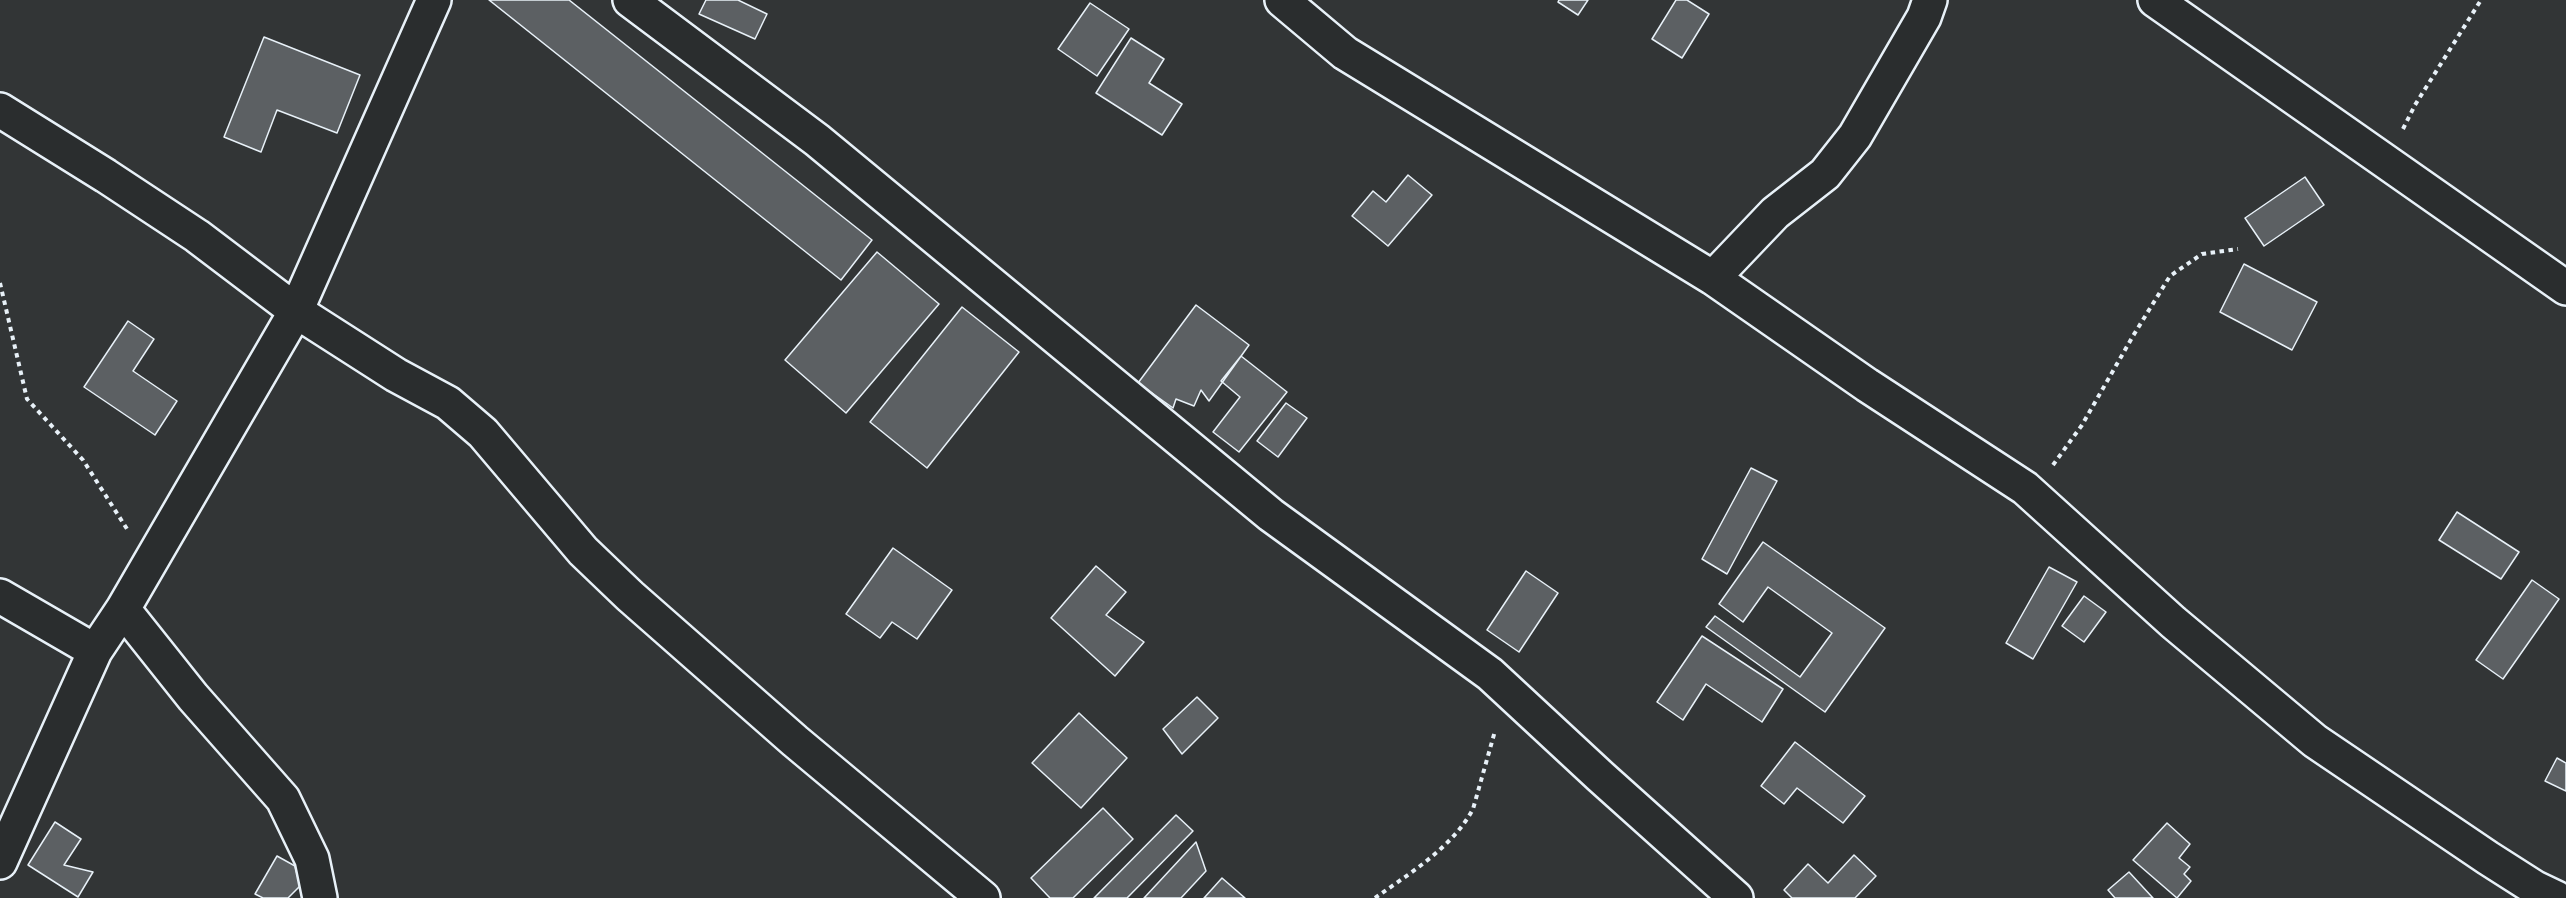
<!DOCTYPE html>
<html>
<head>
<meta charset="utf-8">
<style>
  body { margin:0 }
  canvas { display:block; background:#323536 }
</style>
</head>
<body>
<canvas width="2566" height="898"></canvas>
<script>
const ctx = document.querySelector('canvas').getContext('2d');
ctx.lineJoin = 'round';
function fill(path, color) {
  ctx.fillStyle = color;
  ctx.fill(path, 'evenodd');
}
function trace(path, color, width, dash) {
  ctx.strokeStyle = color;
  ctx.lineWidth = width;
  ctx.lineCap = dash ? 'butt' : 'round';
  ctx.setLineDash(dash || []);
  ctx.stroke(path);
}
const building = new Path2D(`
  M489,0H569L872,240L841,280Z
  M706,0H738L767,14L755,39L699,14Z
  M1559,0H1588L1578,15L1558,2Z
  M1676,0H1687L1709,14L1682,58L1652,39Z
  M1090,3L1129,29L1097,76L1058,49Z
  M264,37L360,75L337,133L277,110L261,152L224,137Z
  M1131,38L1164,59L1149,83L1182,104L1162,135L1096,93Z
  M1408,175L1432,195L1388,246L1352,216L1373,191L1386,202Z
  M2305,177L2324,205L2264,246L2245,218Z
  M877,252L939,304L846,413L785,360Z
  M2244,264L2317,302L2292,350L2220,312Z
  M1196,305L1249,345L1209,401L1201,390L1194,406L1176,399L1173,408L1138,383Z
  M962,307L1019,352L927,468L870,422Z
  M128,321L154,339L133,371L177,401L155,435L84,387Z
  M1241,356L1287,392L1239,452L1213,432L1240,397L1221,381Z
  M1286,403L1307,418L1278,457L1257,441Z
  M1751,468L1777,481L1727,574L1702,559Z
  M2457,512L2519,552L2501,579L2439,540Z
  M1763,542L1885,628L1825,712L1706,627L1715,616L1800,677L1832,633L1768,587L1743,622L1719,604Z
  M893,548L952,590L917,639L892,622L880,638L846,614Z
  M1096,566L1126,592L1106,615L1144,642L1115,676L1051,618Z
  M2049,567L2077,582L2033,659L2006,643Z
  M1526,571L1558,593L1519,652L1487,630Z
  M2532,580L2559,599L2503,679L2476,660Z
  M2084,596L2106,612L2084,642L2062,626Z
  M1702,636L1783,689L1762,722L1706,684L1683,720L1657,702Z
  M1197,697L1218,718L1182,754L1163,729Z
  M1079,713L1127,758L1081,808L1032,763Z
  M1795,742L1865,796L1843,823L1797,788L1784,804L1761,786Z
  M2557,758L2566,763V791L2545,781Z
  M1103,808L1133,839L1073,898H1050L1031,878Z
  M1176,815L1193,831L1127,898H1094Z
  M55,822L81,839L64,865L93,872L78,897L28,865Z
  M2167,823L2190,844L2179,858L2190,867L2184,874L2191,881L2177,898L2133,860Z
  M1196,842L1206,871L1181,898H1144Z
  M1854,855L1876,876L1855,898H1792L1784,890L1808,864L1828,883Z
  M277,856L295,866L300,886L288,898H263L255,894Z
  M2129,872L2153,898H2115L2108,890Z
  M1222,878L1245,898H1204Z`);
fill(building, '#5c6063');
trace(building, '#e8f1f8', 1.5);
const street = new Path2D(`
  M630,0L817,140L1271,515L1490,674L1601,777L1736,898
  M1282,0L1345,53L1713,278L1867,385L2025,488L2173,622L2315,741L2488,858L2535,888L2556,898
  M2155,0L2566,288
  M0,110L106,176L197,236L296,311L396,375L448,403L483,433L583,551L630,596L795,741L983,898
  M1713,278L1775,213L1825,174L1855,136L1924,17L1930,0
  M0,596L95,651
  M123,609L193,697L283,799L312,859L320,898
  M0,862L95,651L123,609L296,311L434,0`);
trace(street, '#e8f1f8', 38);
trace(new Path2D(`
  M2403,129L2415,105L2481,0
  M0,283L27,399L83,460L127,529
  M2053,465L2082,425L2133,336L2170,276L2202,254L2238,249
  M1375,898C1410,873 1452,848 1473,809L1495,731`), '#e8f1f8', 4, [4.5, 4.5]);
trace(street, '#2a2d2e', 33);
</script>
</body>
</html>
